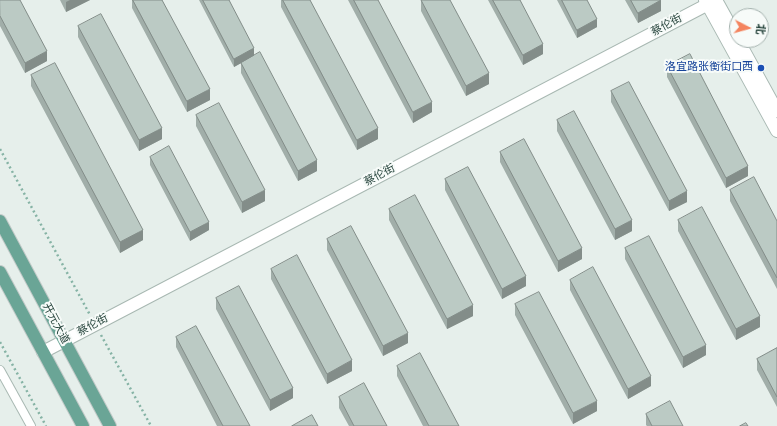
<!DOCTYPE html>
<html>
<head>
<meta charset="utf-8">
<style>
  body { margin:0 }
  #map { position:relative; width:777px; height:426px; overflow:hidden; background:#e6efeb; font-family:Overpass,"Noto Sans SC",sans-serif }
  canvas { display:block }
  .north { position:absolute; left:729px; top:8px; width:40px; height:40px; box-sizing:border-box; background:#f7fbf9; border:1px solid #a3b1ad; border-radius:50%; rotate:96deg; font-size:11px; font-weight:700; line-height:16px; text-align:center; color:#24423a }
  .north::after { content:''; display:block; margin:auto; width:14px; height:18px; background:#f4845f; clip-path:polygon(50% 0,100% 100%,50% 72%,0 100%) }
</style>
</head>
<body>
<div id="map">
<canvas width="777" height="426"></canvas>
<div class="north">北</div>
</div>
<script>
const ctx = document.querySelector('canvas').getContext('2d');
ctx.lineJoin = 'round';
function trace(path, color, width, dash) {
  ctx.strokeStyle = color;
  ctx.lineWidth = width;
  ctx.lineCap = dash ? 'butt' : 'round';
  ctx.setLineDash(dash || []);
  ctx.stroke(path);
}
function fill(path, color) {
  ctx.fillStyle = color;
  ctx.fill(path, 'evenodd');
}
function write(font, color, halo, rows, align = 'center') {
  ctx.font = font + ' Overpass,"Noto Sans SC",sans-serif';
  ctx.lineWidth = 4;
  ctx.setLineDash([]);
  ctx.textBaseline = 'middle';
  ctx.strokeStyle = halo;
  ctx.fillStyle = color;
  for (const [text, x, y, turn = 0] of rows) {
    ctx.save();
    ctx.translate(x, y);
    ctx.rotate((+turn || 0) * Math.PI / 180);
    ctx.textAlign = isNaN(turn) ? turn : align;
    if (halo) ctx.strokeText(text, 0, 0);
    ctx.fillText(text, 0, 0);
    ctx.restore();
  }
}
const service = new Path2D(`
  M0,370L31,426`);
const minor = new Path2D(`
  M43,352L716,0`);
const tertiary = new Path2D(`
  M705,0L777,131
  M716,0L737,38
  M738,40L777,111`);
const primary = new Path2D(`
  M0,221L110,426
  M0,272L83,426`);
trace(service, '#a8b8b2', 10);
trace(minor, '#a8b8b2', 14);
trace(tertiary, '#a8b8b2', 14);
trace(primary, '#c2cac8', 14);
trace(new Path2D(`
  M0,149L90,315
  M101,335L151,426
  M0,342L46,426`), '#86b3a5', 2.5, [2, 3]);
trace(service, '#fff', 8);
trace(minor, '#fff', 12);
trace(tertiary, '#fff', 12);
trace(primary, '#6aa596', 12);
fill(new Path2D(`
  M0,0L47,61L25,73L0,26Z
  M60,0H90L66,12Z
  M132,0H162L210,100L187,112L132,8Z
  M199,0H229L254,55L317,171L298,181L241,73V63L234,67Z
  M281,0H310L378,139L357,150L281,7Z
  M348,0H378L432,112L413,123Z
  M421,0L489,84L466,96L421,11Z
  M488,0H520L543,54L523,65Z
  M557,0H587L597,27L577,38Z
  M625,0H661V11L638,23Z
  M78,26L162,139L139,151L78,37Z
  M667,66L748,176L726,188L667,77Z
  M31,75L143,240L120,253L31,86Z
  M611,91L687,202L669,211L611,102Z
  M196,115L265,201L242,213L196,126Z
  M557,120L632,231L615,240L557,131Z
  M500,152L582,259L558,272L500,162Z
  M150,157L209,230L190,241L150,165Z
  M445,179L526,286L502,299L445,190Z
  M730,190L777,221V289L730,201Z
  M389,209L473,316L447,329L389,220Z
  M678,220L760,327L736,340L678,231Z
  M327,239L408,343L383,356L327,250Z
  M625,248L706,355L683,368L625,259Z
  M271,269L352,371L327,384L271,279Z
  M570,280L651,386L628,399L570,290Z
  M216,298L293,398L270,411L216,309Z
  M515,304L597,411L573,424L515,315Z
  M176,337L250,426H217L176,347Z
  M777,348V407L757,370V359Z
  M397,366L459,426H423L397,376Z
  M339,397L387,426H349L339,408Z
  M646,414L683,426H647L646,425Z`), '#a1aea9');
fill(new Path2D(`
  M70,0H90L66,12V2Z
  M661,0V11L638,23V13Z
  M597,19V27L577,38V30Z
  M543,44V54L523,65V55Z
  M254,48V56L234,67V59Z
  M47,51V61L25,73V63Z
  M489,73V84L466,96V86Z
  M210,89V100L187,112V101Z
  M432,102V112L413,123V112Z
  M162,128V139L139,151V140Z
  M378,128V139L357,150V140Z
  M317,160V171L298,181V171Z
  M748,166V176L726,188V178Z
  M265,190V201L242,213V202Z
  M687,191V202L669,211V201Z
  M632,220V231L615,240V229Z
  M209,222V230L190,241V232Z
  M143,230V240L120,253V242Z
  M582,248V259L558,272V261Z
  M526,276V286L502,299V289Z
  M473,305V316L447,329V319Z
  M760,316V327L736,340V329Z
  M408,333V343L383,356V346Z
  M706,345V355L683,368V357Z
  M352,360V371L327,384V374Z
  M651,376V386L628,399V389Z
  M293,388V398L270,411V400Z
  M597,401V411L573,424V413Z`), '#838d89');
const building = new Path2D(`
  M0,0H20L47,51L25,63L0,16Z
  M133,0H162L210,89L187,101Z
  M203,0H229L254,48L234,59Z
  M283,0H310L378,128L357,140Z
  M354,0H378L432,102L413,112Z
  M422,0H450L489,73L466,86L421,0Z
  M493,0H520L543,44L523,55Z
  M562,0H587L597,19L577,30Z
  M631,0H661L638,13Z
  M101,14L162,128L139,140L78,26Z
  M260,52L317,160L298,171L241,63Z
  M690,54L748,166L726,178L667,66Z
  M55,63L143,230L120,242L31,75Z
  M629,82L687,191L669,201L611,91Z
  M219,103L265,190L242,202L196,115Z
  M574,111L632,220L615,229L557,120Z
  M524,139L582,248L558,261L500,152Z
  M169,146L209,222L190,232L150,157Z
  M468,167L526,276L502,289L445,179Z
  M754,177L777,221V278L730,190Z
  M415,195L473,305L447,319L389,209Z
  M702,207L760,316L736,329L678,220Z
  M351,226L408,333L383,346L327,239Z
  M649,236L706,345L683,357L625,248Z
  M297,255L352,360L327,374L271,269Z
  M593,267L651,376L628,389L570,280Z
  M239,286L293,388L270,400L216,298Z
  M539,292L597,401L573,413L515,304Z
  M196,326L250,426H223L176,337Z
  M777,348V397L757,359Z
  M420,353L459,426H429L397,366Z
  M364,383L387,426H354L339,397Z
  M670,401L683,426H652L646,414Z
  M312,415L318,426H292Z
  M746,423L748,426H740Z`);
fill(building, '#bbcac4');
trace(building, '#838d89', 1);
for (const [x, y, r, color] of [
  [761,68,4,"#1a4fb4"]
]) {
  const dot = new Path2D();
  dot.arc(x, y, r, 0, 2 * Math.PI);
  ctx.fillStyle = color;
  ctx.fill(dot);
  trace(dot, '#f7fbf9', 1.5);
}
write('11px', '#24423a', '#f7fbf9', [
  ["蔡伦街",667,26,-28],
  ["蔡伦街",380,176,-28],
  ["开元大道",55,324,62],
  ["蔡伦街",93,326,-28]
]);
write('11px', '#164399', '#f7fbf9', [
  ["洛宜路张衡街口西",753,68]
], 'right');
</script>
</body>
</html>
